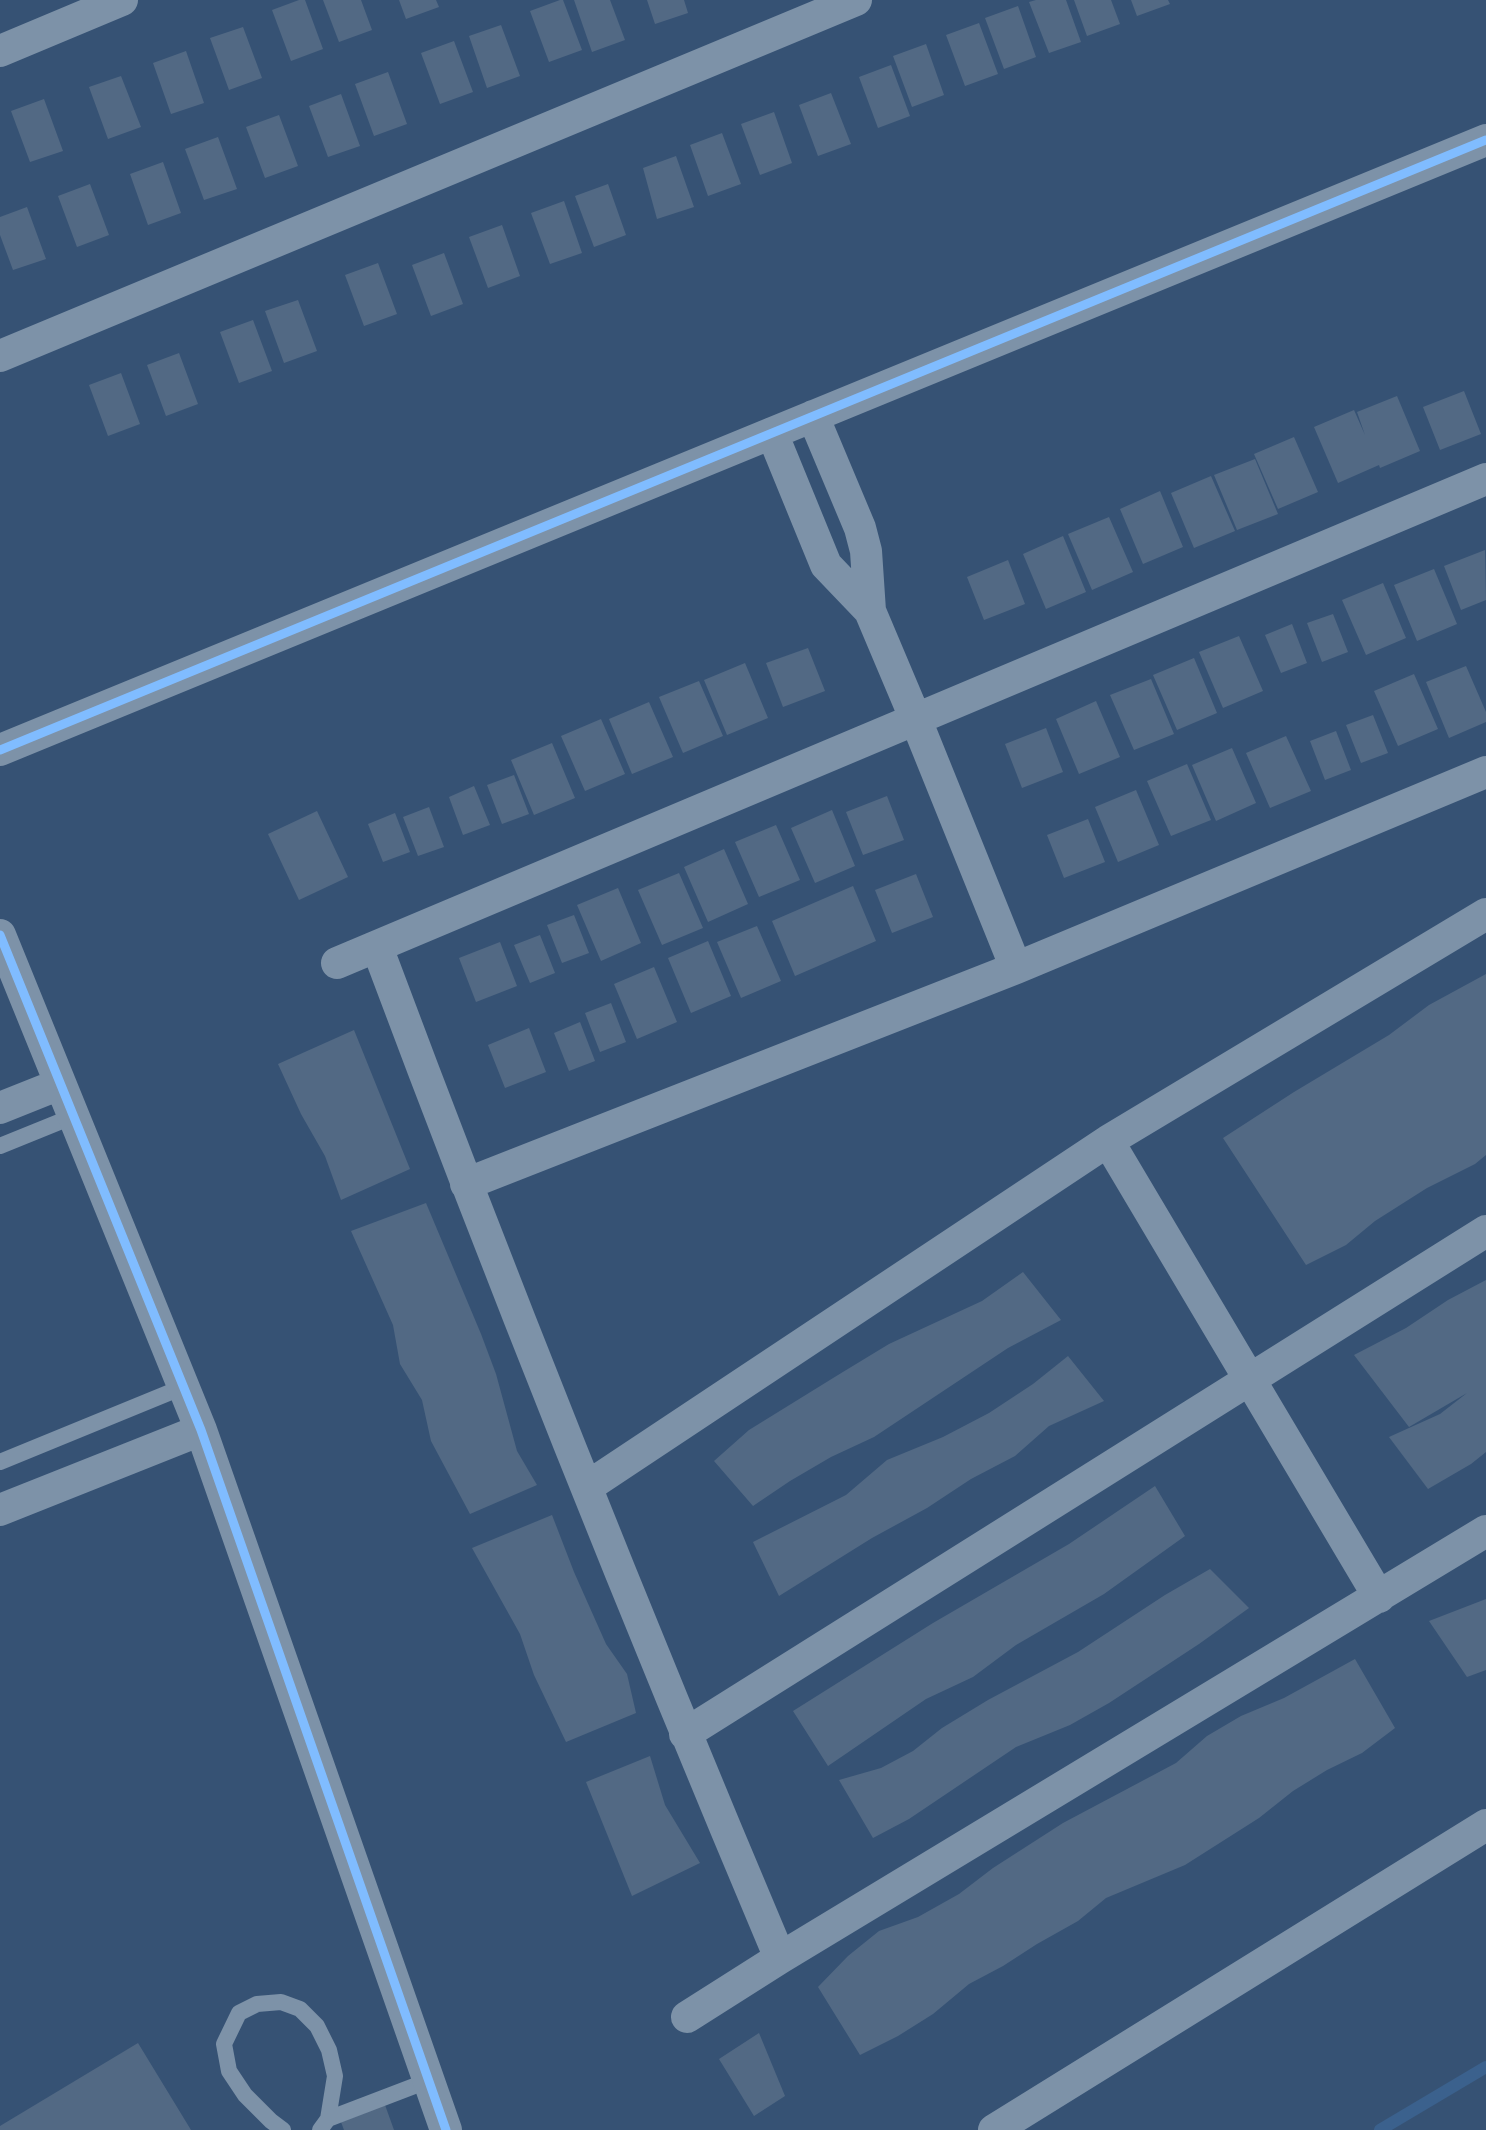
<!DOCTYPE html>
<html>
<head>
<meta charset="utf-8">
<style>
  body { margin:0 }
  canvas { display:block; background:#365274 }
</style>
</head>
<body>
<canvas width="1486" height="2130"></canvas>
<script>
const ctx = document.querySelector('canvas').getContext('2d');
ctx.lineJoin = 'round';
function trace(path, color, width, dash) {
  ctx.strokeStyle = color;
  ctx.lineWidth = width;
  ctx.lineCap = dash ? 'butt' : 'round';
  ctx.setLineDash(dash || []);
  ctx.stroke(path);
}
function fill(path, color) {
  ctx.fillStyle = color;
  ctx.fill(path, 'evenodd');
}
trace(new Path2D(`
  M1380,2130L1486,2067`), '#3b618d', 12);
fill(new Path2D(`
  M299,0H305L323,49L291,61L272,10Z
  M323,0H361L372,30L339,42Z
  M399,0H436L439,7L406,19Z
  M560,0H563L582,50L549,62L530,11Z
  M574,0H610L625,40L592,52Z
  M647,0H684L688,13L655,24Z
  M1036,0H1066L1081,42L1049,53L1029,2Z
  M1074,0H1111L1120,24L1087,36Z
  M1131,0H1168L1170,4L1137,16Z
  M1018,6L1036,57L1004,69L985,18Z
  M979,23L998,74L965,86L946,35Z
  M501,25L520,76L487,88L469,36Z
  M243,27L262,78L229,90L210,38Z
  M454,41L473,92L440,104L421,53Z
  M926,44L944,95L912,107L893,56Z
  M186,51L204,103L171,114L153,63Z
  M891,65L910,116L878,128L859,77Z
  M388,72L407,124L374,136L355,84Z
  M121,76L141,127L108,139L89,87Z
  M831,93L851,144L818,156L799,105Z
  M341,94L360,146L328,157L309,106Z
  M44,99L63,151L30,162L11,111Z
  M774,112L792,163L760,175L741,124Z
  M279,115L298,166L265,178L246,127Z
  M722,133L741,184L708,196L690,145Z
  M218,137L237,189L204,200L185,149Z
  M676,156L694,207L657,219L643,168Z
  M163,162L181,213L148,225L130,174Z
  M90,184L109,235L77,247L58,196Z
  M608,184L626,235L594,247L575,196Z
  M564,201L582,253L550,264L531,213Z
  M27,207L46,259L13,270L0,235V217Z
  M502,225L520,276L488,288L469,237Z
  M444,253L463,304L431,316L412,265Z
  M378,263L397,314L364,326L345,275Z
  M298,300L317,351L284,363L265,311Z
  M253,320L272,371L239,383L220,332Z
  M179,353L198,404L166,416L147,365Z
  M121,373L140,424L108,436L89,385Z
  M1464,391L1481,434L1440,450L1423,407Z
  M1397,396L1420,451L1380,468L1379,465L1338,483L1314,427L1354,410L1365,435L1357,412Z
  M1294,437L1318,492L1278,509L1254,454Z
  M1255,459L1278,514L1237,530L1214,475Z
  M1211,476L1235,531L1194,548L1171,493Z
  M1160,491L1183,547L1143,564L1120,509Z
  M1109,517L1133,572L1092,590L1068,534Z
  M1063,536L1086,592L1046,609L1023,554Z
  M1485,550L1486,600L1461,610L1444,566Z
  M1008,560L1025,604L984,620L967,577Z
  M1434,569L1457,624L1417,641L1394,585Z
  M1383,583L1406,638L1366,655L1342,600Z
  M1333,614L1348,652L1322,662L1307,623Z
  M1292,624L1307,663L1281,673L1265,635Z
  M1239,636L1263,691L1223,708L1199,652Z
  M808,648L825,691L783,707L766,663Z
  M1194,658L1217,713L1177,730L1153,675Z
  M745,663L768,718L727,735L704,680Z
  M1466,666L1486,712V722L1449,738L1426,682Z
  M1414,674L1438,729L1398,746L1374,691Z
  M1151,679L1174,734L1134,750L1110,695Z
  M699,681L723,736L683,753L659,697Z
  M1096,701L1120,757L1079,774L1056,719Z
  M649,702L673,757L632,774L609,719Z
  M1373,715L1388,753L1361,763L1346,725Z
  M601,719L625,774L585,791L561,736Z
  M1046,728L1063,772L1022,788L1005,744Z
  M1336,731L1351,770L1325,780L1310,741Z
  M1286,736L1311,791L1270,808L1246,753Z
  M552,743L575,798L534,815L511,760Z
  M1232,748L1256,803L1216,821L1192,765Z
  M1187,764L1211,820L1171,836L1147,781Z
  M514,775L529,814L502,824L487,785Z
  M474,786L490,825L463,835L449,797Z
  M1136,790L1159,845L1118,862L1095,807Z
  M887,796L904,840L863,855L846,812Z
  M429,807L444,847L418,856L403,817Z
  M832,810L855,866L815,883L791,828Z
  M317,811L348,877L299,900L268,834Z
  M395,813L410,852L383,862L368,824Z
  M1088,819L1105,862L1064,878L1047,835Z
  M776,825L800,880L759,897L735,842Z
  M724,849L748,904L708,922L684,867Z
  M679,873L703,928L662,945L638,890Z
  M916,874L933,917L892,933L875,890Z
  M853,886L876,941L795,976L772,921Z
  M618,888L641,943L601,961L577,905Z
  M574,915L589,953L562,963L547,925Z
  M757,926L781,981L741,998L717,942Z
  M540,935L555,973L530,983L514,945Z
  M708,941L731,996L691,1013L668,958Z
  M500,942L517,986L476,1002L459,958Z
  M654,967L677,1022L637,1039L614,984Z
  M1486,974V1155L1475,1164L1427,1188L1375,1221L1346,1245L1306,1265L1223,1138L1294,1092L1389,1035L1429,1005Z
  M611,1003L626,1042L600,1052L585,1013Z
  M580,1022L595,1061L569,1071L554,1033Z
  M529,1028L546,1072L505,1088L488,1045Z
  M354,1030L410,1169L341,1200L325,1156L301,1114L278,1064Z
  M426,1203L481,1334L496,1374L517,1451L537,1485L470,1514L431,1441L422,1400L400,1364L393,1325L351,1231Z
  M1023,1272L1061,1320L1008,1348L874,1437L831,1457L790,1481L753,1506L714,1461L749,1430L838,1375L889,1344L982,1301Z
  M1486,1280V1452L1471,1464L1428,1489L1389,1437L1440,1414L1467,1393L1409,1427L1354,1355L1406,1328L1448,1300Z
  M1068,1356L1104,1401L1049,1426L1015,1456L971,1479L927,1508L872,1538L779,1596L753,1542L846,1495L887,1460L943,1437L989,1413L1033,1384Z
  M1155,1486L1185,1536L1104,1594L1016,1645L973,1677L926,1699L828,1766L793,1711L933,1623L1069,1544Z
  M552,1515L574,1572L606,1644L627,1674L636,1713L566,1742L534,1675L520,1634L472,1548Z
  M1210,1569L1249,1608L1199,1644L1109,1703L1070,1725L1016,1747L909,1819L873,1838L839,1780L881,1768L913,1751L942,1728L988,1700L1078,1652L1165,1595Z
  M1486,1599V1670L1467,1677L1429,1621Z
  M1355,1659L1395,1728L1362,1753L1327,1770L1293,1791L1259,1818L1185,1865L1106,1898L1078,1921L1037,1944L1003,1966L969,1984L933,2014L898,2036L860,2055L818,1987L848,1956L879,1931L918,1917L959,1894L993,1868L1063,1823L1176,1763L1207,1736L1241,1716L1284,1698Z
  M650,1756L665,1805L700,1863L632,1896L586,1782Z
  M759,2033L785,2096L754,2116L719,2059Z
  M138,2043L191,2130H0V2126Z
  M385,2105L394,2130H344L341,2122Z`), '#526984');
trace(new Path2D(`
  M0,1146L74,1116
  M0,1462L183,1387
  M283,2130L271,2121L245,2095L229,2071L224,2044L239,2013L257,2004L281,2002L300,2009L317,2026L329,2050L335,2076L328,2119
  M320,2130L328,2119L430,2080`), '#7d92a8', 16);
trace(new Path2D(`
  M0,51L122,0
  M0,356L856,0
  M772,433L826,565L870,611L866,551L860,528L813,416
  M870,611L916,720L1016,968
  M0,750L1486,140
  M0,935L201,1430L446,2130
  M377,947C504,1287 639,1624 780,1958
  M337,963L1486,479
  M0,1108L60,1084
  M1108,1141L1379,1597
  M466,1184L1016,968L1486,772
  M587,1487L1108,1141L1486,914
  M0,1510L201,1430
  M685,1734L1486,1231
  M687,2017L780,1958L1486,1531
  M994,2130L1486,1825`), '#7d92a8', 32);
trace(new Path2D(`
  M0,750L1486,140
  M0,935L201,1430L446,2130`), '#80bcff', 9);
</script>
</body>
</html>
